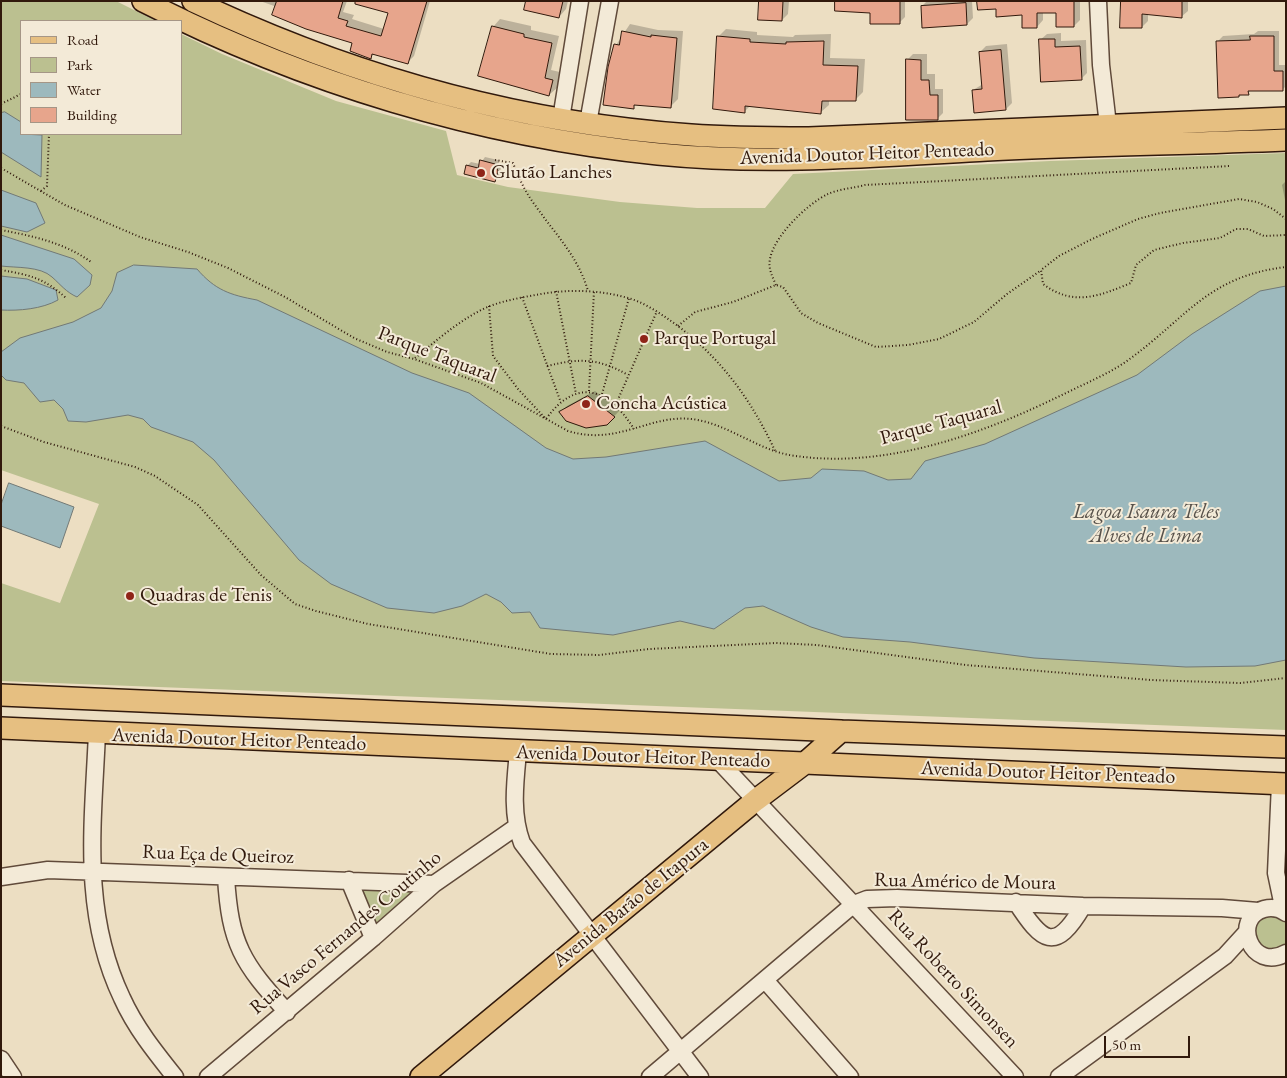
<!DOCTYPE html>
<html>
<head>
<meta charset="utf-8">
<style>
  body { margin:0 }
  #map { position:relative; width:1287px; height:1078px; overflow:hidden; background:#ecdec2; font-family:"EB Garamond",serif }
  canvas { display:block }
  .frame { position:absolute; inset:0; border:2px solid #31190c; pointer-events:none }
  .legend { position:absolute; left:20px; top:20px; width:162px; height:115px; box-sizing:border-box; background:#f3ead7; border:1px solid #a59686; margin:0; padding:6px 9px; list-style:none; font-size:15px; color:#31190c }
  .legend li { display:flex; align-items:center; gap:10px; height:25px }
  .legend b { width:25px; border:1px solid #a59686 }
  .scale { position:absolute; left:1104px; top:1036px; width:86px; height:22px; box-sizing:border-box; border:2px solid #31190c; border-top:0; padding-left:6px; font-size:15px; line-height:18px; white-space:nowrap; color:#31190c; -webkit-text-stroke:4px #f3ead7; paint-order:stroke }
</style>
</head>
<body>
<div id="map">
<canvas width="1287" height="1078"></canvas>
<div class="frame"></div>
<ul class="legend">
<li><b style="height:6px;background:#e6bf81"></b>Road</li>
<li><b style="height:14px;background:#bbc090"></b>Park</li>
<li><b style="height:14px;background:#9db9bd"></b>Water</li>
<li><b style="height:14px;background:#e7a58c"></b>Building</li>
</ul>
<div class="scale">50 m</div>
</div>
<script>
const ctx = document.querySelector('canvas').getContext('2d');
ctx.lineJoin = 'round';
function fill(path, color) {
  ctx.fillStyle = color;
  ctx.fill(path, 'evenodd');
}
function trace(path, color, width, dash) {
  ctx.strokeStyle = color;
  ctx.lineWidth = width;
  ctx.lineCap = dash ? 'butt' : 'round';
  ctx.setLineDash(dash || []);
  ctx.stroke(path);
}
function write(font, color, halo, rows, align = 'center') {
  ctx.font = font + ' "EB Garamond",serif';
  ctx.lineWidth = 4;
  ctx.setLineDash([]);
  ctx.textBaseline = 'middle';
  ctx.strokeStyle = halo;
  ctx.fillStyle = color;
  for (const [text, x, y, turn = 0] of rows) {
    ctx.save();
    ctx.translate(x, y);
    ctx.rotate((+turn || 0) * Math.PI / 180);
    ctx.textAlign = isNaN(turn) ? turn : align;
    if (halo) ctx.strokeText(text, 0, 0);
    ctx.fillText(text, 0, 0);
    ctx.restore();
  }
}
fill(new Path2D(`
  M1,1H116L156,21H21V134H181V34L222,54L336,101L446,131L457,175L508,187L620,202L697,208H765L793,174L1050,161L1286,153V730L1,681V583L60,603L99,504L1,470Z
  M355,889L415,892L374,928Z
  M1269,911L1286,918V946L1266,953L1254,945L1256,917Z`), '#bbc090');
const water = new Path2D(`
  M5,112L21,122V134L42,135L41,177L1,152V113Z
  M1,190L36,203L45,223L27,232L1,226Z
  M1,235L74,259L92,275L90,285L77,297C66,292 61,285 52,277C40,266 17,268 1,266Z
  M134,265L197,269C215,290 230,295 257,300L412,373L469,393L546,448L573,459L606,457L705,441L779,481L811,478L822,469L864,471L888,480L911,479L925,461L985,444L1137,375L1192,334L1260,291L1286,286V660L1255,666L1186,667L1034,658L910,642L843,637L811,627L763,606L745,608L714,629L680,621L613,635L540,628L530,612L512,613L501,602L486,594L462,606L434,613L387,608L331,584L299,560L214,460L193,442L151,427L143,419L128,415L86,422L68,421L63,409L54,400L40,402L24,383L6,380L1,375V352L20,338L73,322L101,308L112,291L117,273Z
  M1,276L27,279L56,290L58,300C42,309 19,311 1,310Z
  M9,483L74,507L60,548L1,526V505Z`);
fill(water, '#9db9bd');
trace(water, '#727976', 1);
fill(new Path2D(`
  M260,1H347L343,12L354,15L352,19L384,29L389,12L371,1H430L414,56L407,63L375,53L371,57L354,42L277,7Z
  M528,1H568L566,9L559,17Z
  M761,1H789L788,14L782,20Z
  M837,1H905V17L899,23Z
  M927,1H972L973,18L967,24L922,6Z
  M978,1H1080V20L1074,26L1057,12H1043V20L1037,27L1023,14Z
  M1122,1H1188V11L1181,17L1148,13V21L1142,27Z
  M500,19L531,26V30L559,36L551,70L560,72L557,88L549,95L493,27Z
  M630,24L658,30L683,31L678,99L670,107L637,104L633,107L616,45Z
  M726,29L757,32V35L793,37L795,35L831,34L830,58L865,59L863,92L856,99L829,100V105L821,112L750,106L744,112L718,37Z
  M1258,31H1279V65H1286V86L1283,89H1252L1248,93L1239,96L1217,42L1223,36L1254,34Z
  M1061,33V41L1086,40L1087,73L1081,79L1040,40L1047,34Z
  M1007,44L1012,103L1006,109L973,90L983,84L980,52L986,46Z
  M913,54H927V74H935V89H943V113L937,119L907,60Z
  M485,157L498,160L501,167L499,177L495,181L467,166L471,162L480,164Z
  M1286,181V205L1282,185Z
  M595,391L620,410L607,424L561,412L567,406Z`), '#0003');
const building = new Path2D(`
  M277,1H343L338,18L348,21L346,26L381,36L388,13L355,4V1H427L408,64L372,54L371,59L350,51L352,43L306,29L272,15Z
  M526,1H563L559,18L524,10Z
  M759,1H783L782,21L758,20Z
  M835,1H900V24H870V13L835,11Z
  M977,1H1074V27H1056V13H1037V28H1022V15L996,17V9L978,10Z
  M1121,1H1182V18L1142,14V28H1120Z
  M966,3L967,25L922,28L921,6Z
  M492,26L524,34V37L552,43L545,78L553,80L549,96L478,76Z
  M622,31L651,37V35L677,38L671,108L634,105V109L603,105L608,67L614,44L619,45Z
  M717,36L750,39V42L786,44V42L824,41L823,65L858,66L856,101H822L821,114L745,106V113L713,109Z
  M1250,36H1274V71H1283V91H1248L1249,95H1239V97L1218,98L1216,41L1250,40Z
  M1039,39H1055V47L1080,46L1082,80L1041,82Z
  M1001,50L1006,110L974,113L972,90L982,89L979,52Z
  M906,59L921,60V80H929L930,95H938V120H906Z
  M480,160L495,164L498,171L495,182L464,174L466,165L478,168Z
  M588,396L615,417L607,425L586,428L566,421L559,412Z`);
fill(building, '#e7a58c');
trace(building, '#31190c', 1);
const minor = new Path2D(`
  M1098,1L1101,65L1108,125
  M561,119L580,1
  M588,123L610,1
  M97,733C93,825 81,912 122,998C135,1027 155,1052 175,1077
  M518,752C515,783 511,814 522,843L700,1077
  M716,758L1015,1077
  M1280,784L1276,873L1284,911
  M1,877L48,870L434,884
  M226,877C230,944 242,963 287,1012
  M349,880L373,938
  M1016,902C1042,942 1055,954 1083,906
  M1286,913C1279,908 1272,907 1264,909C1231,918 1251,973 1286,953
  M765,980L850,1077
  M1,1059L13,1077
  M208,1077L373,938L434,884L516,827
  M650,1077L854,904L867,899L897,898L1083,906L1222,908L1258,911
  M1059,1077L1225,956L1246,933`);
const major = new Path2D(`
  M143,1C304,83 479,136 658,154C768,165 877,156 987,150C1086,145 1186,144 1286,140
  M193,1C349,75 518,123 691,135C731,138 770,138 809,138L1286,118
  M1,695L841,731L1286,747
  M1,728L1286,784
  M421,1077L756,800L805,763L841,731`);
trace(minor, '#604a3a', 19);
trace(major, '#31190c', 24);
trace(new Path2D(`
  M1,104L21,94
  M495,160L513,163C519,178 525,192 535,205C555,234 578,256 588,291
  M1,168L65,205L140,237L188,252L228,268L285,297L354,338L387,352L414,359L481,383L568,431C620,447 652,411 698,420C733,427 761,452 796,456C888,469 985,433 1066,393C1088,382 1111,373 1131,358C1188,316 1209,276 1286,267
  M41,191L47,186L49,134
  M1286,219L1273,209L1257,202L1239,199L1160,213L1138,219L1092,239L1059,256L1041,270L1043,284C1074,307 1099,296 1131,283L1136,265L1154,250L1183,243L1220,238L1236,229H1248L1264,236L1286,235
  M1,230C33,236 65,243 91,262
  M1,270C30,275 44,278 66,298
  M776,285C772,276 768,268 770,259C774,236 807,204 828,194C839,189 854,188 865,185L1230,166
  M556,291L576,394
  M522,297L560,400
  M489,306L493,356L518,389L546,419C577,376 609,389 634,429
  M678,326L695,312L733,302L776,285L783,287L801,313L818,323L876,347L908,345L939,339L974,322L1007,294L1040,271
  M415,358C437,340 463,317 490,306C506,300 524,297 541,294C570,289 600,290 628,298C643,302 658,312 671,321C719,355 752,400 776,453
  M547,366C580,358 598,358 628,375
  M589,391L594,291
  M602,394L629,298
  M616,404L657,311
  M1,426L44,442L135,467L155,476L198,505L261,575L295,604L316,611L368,624L551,654L599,655L649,649L776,643L817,645L966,665L1151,680L1240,683L1286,678`), '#31190c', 2, [1, 2.5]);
trace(minor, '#f3ead7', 16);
trace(major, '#e6bf81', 21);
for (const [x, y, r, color] of [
  [481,173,5,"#8f2418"],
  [644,339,5,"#8f2418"],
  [586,404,5,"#8f2418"],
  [130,596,5,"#8f2418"]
]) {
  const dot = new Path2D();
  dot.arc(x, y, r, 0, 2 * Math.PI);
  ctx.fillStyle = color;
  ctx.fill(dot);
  trace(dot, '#f3ead7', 2);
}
write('20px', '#31190c', '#f3ead7', [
  ["Avenida Doutor Heitor Penteado",867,154,-2],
  ["Parque Taquaral",437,355,21],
  ["Parque Taquaral",941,423,-15],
  ["Avenida Doutor Heitor Penteado",239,740,2],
  ["Avenida Doutor Heitor Penteado",643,757,2],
  ["Avenida Doutor Heitor Penteado",1048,773,2],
  ["Rua Eça de Queiroz",218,855,2],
  ["Rua Américo de Moura",965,882,1],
  ["Avenida Barão de Itapura",631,903,-39],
  ["Rua Vasco Fernandes Coutinho",346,933,-40],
  ["Rua Roberto Simonsen",953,979,47]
]);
write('20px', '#31190c', '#f3ead7', [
  ["Glutão Lanches",491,173],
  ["Parque Portugal",654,339],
  ["Concha Acústica",596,404],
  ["Quadras de Tenis",140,596]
], 'left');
write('italic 21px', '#57514a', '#f3ead7', [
  ["Lagoa Isaura Teles",1146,512],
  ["Alves de Lima",1146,536]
]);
</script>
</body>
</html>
